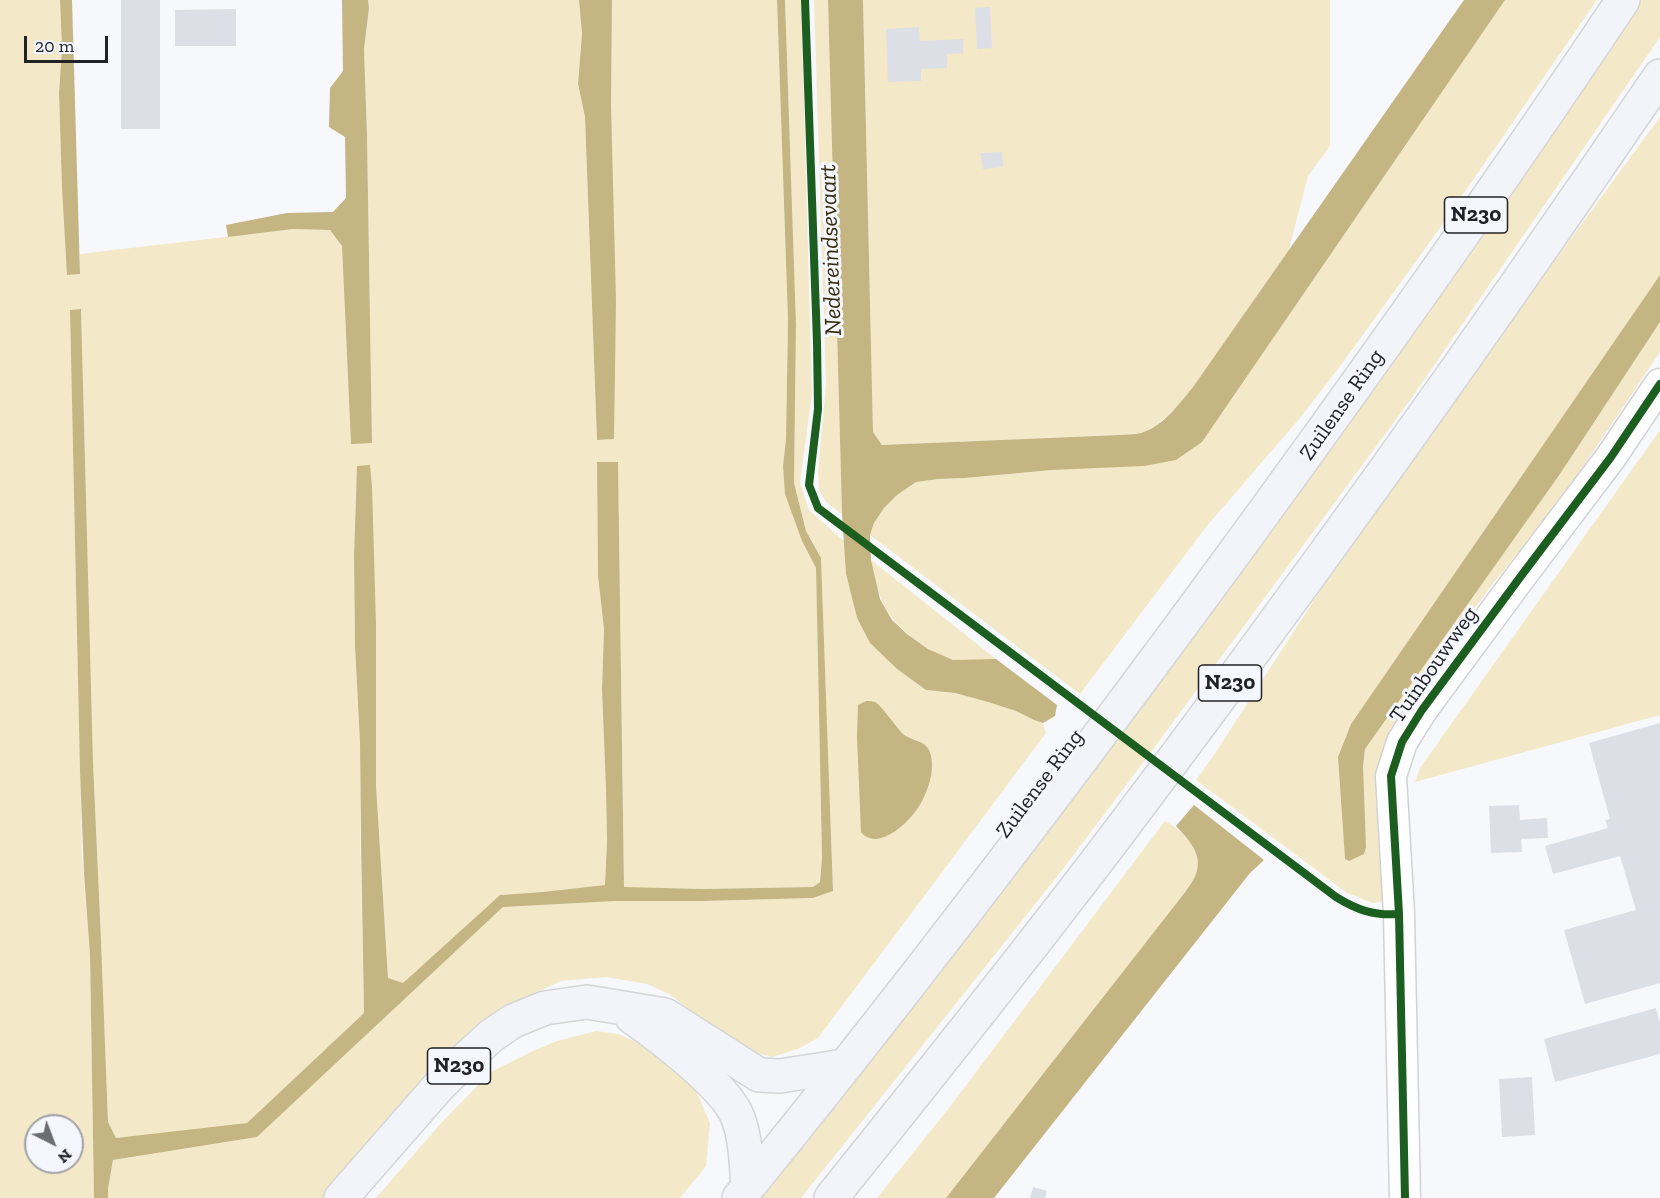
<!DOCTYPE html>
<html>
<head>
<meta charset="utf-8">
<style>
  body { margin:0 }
  #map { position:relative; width:1660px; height:1198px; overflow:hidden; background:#f6f8fc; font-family:"Zilla Slab",serif }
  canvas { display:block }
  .north { position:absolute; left:24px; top:1114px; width:60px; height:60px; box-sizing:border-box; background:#f4f7fe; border:2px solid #a0a2a7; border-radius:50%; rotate:138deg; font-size:16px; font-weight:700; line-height:24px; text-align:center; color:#212225 }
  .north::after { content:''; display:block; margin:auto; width:21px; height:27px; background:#6c6d70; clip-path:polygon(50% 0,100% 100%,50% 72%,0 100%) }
  .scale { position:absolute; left:24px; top:36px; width:84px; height:27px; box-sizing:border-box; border:3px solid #212225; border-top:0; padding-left:8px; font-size:18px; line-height:21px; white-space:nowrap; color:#212225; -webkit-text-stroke:4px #f4f7fe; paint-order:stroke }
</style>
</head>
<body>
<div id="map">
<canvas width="1660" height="1198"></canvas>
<div class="north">N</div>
<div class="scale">20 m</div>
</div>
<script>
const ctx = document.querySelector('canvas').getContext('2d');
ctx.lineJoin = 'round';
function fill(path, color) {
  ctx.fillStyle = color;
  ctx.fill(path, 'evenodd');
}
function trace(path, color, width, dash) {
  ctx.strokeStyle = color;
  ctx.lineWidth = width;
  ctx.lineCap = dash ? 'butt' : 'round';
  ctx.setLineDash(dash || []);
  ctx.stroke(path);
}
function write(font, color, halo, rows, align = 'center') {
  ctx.font = font + ' "Zilla Slab",serif';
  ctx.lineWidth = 6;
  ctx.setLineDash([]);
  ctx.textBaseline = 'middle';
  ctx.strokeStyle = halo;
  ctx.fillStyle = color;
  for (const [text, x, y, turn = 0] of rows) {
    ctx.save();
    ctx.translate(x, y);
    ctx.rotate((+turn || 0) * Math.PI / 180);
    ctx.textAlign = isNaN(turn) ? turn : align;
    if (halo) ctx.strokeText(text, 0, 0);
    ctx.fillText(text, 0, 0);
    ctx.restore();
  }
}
fill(new Path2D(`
  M0,0H60L62,49L59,93L62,188L68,249V275L80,274V254L293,229L330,230L342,246L351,443L372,442L367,135L364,49L369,8L368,0H579L582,34L578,84L585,117L597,439L607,440L612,0H777L788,320L786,439L783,466L802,541L816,568L822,858L820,882L813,887L702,889L624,888L618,463L597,462L598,576L604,629L602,690L606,790L607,840L605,885L560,891L500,895L403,983L388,978L376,785V624L373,541L356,484L354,555L355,646L360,743V833L364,1013L247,1123L183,1133L116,1138L108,1122L101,940L93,762L81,310H70L82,856L90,955L94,1198H0ZM36,1126H72V1162H36Z
  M785,0H801L812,393L800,483L809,510L845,542L846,574L857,618L870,643L897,669L926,690L955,693L988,702L1016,711L1034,720L1043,723L1046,733L818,1038L798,1049L772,1057L739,1048L669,994L647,984L606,977L561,981L496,1011L447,1053L324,1198H108V1189L113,1160L257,1137L503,907L607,901H704L813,898L833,891L821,558L806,531L794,483L796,324Z
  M814,0H828L842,514L827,503L819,491L818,472L826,385Z
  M863,0H1330V146L1308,176L1288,253L1193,387L1176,408L1159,423L1143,433L1120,435L882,445L873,432Z
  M1505,0H1597L1435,235L1341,365L1300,418L1206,527L1080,694L870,535L874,523L884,508L897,495L916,482L938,479L965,478L1052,470L1222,413Z
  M1637,0H1660V37L1408,403L1154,748L1063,869L801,1198H754Z
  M1660,117V275L1351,724L1338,757L1345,859L1349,861L1365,749L1560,474L1660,322V352L1564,495L1488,590L1401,710L1388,745L1387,901L1373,903L1347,893L1196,780L1214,755L1376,504Z
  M1660,430V715L1415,782L1420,768Z
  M871,560L996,659C983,660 968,662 954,660C944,659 930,650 921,644C886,619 879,602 871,560Z
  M1165,821C1184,831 1204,851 1196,875C1194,880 1189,886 1186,891L946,1198H877L949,1108Z
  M596,1031L618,1034L634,1041L692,1081L710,1123L706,1166L680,1198H376L441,1123L491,1072L533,1051L557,1041Z`), '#f3e9c8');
fill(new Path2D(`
  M60,0H72L80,274L67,275L62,188L59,93L62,49Z
  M342,0H368L369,8L364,49L367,135L372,443L351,444L342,246L330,230L293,229L228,237L226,225L287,213L333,212L346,198L345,137L329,127L330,88L343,71Z
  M579,0H612L611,105L616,301L614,439L597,440L585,117L578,84L582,34Z
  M777,0H785L796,324L794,483L806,531L821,558L833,891L813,898L704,901H615L503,907L257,1137L113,1160L108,1189V1198H94L90,955L84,874L80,772L70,310L81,309L93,762L101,940L108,1122L116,1138L247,1123L364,1013L361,843L360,743L355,646L354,555L357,466L370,465L372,486L376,624V785L388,978L403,983L500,895L543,892L605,885L607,840L606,790L602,690L604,629L598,576L597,462H618L624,887L702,889L813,887L820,882L822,858L816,568L802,541L785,494L783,466L786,439L788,320Z
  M828,0H863L873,432L882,445L1120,435C1127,434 1137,435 1144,432C1165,424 1179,404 1193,387L1464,0H1505L1202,442L1176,460L1144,466L1052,470L965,478L938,479L916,482L897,495L884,508L874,523L870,535L871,560L880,599L892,620L907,634L928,649L953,660L996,659L1057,705L1055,716L1043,723L1034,720L1016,711L988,702L955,693L926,690L897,669L870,643L857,618L846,574L842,514Z
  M1660,275V322L1560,474L1365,749L1363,766L1366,847L1364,854L1349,861L1345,859L1338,757L1351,724Z
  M866,701C869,701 872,701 875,702C882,706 896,727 903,734C910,740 921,740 927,747C931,752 932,760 932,765C932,778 928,789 922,801C914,818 879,854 861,832L857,737L858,705Z
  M1194,805L1264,860L1250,873L994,1198H946L1186,891C1189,886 1194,880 1196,874C1203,854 1189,840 1176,826Z`), '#c4b583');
fill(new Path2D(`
  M121,0H160V129H121Z
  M990,7L992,48L977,49L975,8Z
  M236,9V46H175V10Z
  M919,27L920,41L963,39V53L947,54V68L921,69V81L888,82L886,29Z
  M1002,152L1003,167L983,169L981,153Z
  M1660,723V983L1585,1004L1564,930L1636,910L1620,856L1553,874L1545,846L1608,828L1605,820L1610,819L1589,743Z
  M1519,805L1520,820L1547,818L1548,838L1521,839L1522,852L1491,853L1489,806Z
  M1656,1008L1660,1023V1054L1555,1082L1544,1039Z
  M1532,1077L1535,1135L1502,1137L1499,1079Z
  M1033,1187L1047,1191L1045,1198H1030Z`), '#dcdfe6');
const minor = new Path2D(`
  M1405,1198L1399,914L1391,776L1402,742L1422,710L1521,576L1611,457L1660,384`);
const primary = new Path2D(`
  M632,1017C659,1036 727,1087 738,1118C746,1139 746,1164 748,1186
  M341,1198L439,1086L468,1057L491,1036L513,1021L545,1008L587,1002L665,1015L759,1075L780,1076L844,1066
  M739,1198C900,1001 1054,798 1205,593C1348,398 1489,201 1623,0
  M831,1198C926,1080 1021,961 1113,840C1302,590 1484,335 1660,76`);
trace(minor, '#d1d2d5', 33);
trace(primary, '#d4d5d7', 36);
trace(minor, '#fefeff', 30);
trace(primary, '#f3f4f9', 33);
trace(new Path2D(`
  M805,0L817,342L818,409L809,485L818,508L1336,897C1357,910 1374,916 1399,914
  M1405,1198L1399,914L1391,776L1402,742L1422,710L1521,576L1611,457L1660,384`), '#1b5e20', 8);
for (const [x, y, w] of [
  [1476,215,63],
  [1230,683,63],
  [459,1066,63]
]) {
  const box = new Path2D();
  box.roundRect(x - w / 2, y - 18, w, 36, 4.5);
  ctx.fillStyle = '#f4f7fe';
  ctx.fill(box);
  trace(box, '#212225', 1.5);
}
write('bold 21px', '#212225', null, [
  ["N230",1476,215],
  ["N230",1230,683],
  ["N230",459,1066]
]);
write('22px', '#212225', '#f4f7fe', [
  ["Zuilense Ring",1342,405,-55],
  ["Tuinbouwweg",1434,665,-55],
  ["Zuilense Ring",1040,784,-53]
]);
write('italic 24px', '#372d0c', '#f4f7fe', [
  ["Nedereindsevaart",831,250,-92]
]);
</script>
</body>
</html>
